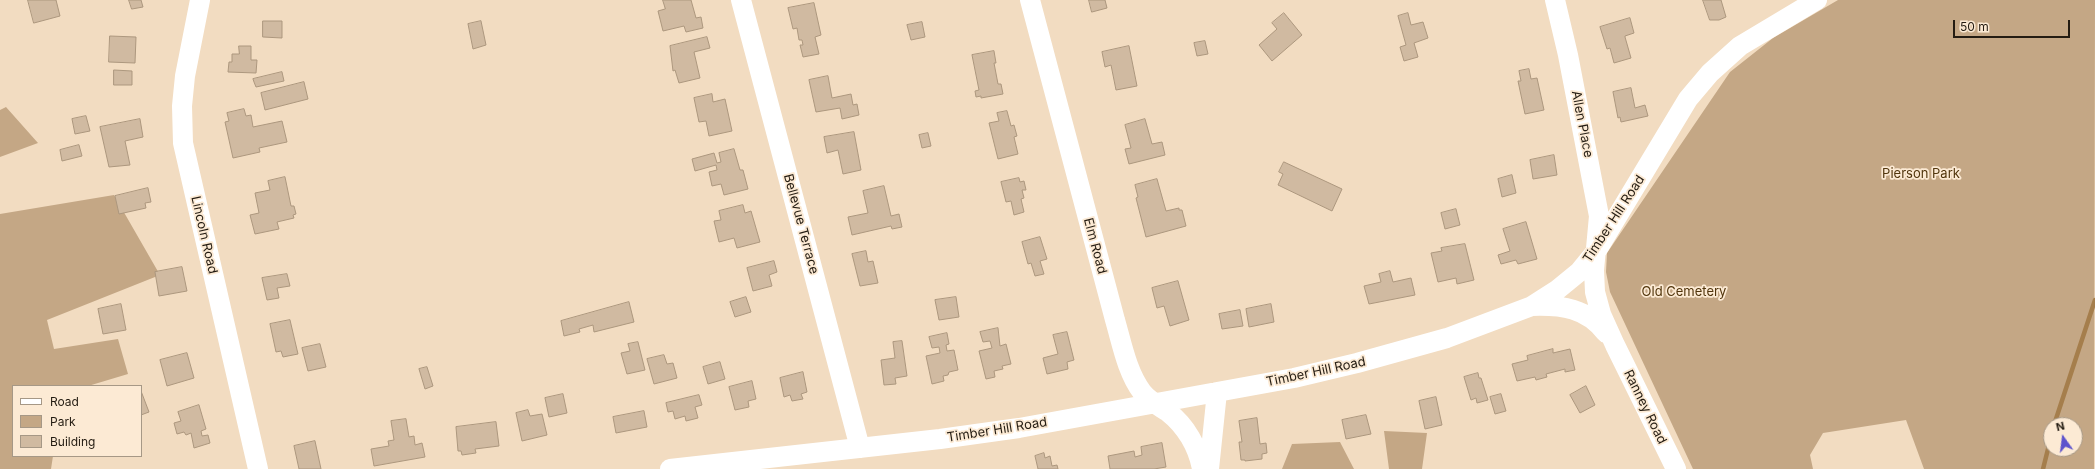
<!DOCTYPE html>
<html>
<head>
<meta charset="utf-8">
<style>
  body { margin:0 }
  #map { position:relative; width:2095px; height:469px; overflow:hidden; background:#f2dcc1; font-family:Inter,sans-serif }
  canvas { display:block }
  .legend { position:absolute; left:12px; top:385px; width:130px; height:72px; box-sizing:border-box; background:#fcead4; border:1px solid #a69886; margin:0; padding:5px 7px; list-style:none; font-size:12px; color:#241c12 }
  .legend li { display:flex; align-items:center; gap:8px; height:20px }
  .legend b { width:20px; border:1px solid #a69886 }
  .north { position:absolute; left:2043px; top:417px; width:40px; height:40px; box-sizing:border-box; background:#fcead4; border:1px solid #a69886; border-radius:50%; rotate:346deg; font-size:11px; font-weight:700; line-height:16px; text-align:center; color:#241c12 }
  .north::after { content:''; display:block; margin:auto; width:14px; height:18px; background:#5d53cc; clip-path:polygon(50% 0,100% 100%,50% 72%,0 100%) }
  .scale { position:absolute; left:1953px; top:20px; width:117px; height:18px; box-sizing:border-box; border:2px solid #241c12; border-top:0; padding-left:5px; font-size:12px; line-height:14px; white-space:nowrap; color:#241c12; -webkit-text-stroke:3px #fcead4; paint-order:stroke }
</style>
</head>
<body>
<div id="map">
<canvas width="2095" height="469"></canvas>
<ul class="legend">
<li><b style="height:5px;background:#fff"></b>Road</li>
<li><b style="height:11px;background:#c4a785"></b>Park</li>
<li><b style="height:11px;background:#d0baa1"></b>Building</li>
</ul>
<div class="north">N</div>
<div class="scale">50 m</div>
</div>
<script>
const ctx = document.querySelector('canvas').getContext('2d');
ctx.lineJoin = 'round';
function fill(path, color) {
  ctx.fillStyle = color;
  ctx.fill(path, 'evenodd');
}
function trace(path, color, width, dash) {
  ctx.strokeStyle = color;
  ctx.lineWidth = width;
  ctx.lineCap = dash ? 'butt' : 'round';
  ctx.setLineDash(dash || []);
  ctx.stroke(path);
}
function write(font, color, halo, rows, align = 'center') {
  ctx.font = font + ' Inter,sans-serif';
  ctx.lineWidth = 3.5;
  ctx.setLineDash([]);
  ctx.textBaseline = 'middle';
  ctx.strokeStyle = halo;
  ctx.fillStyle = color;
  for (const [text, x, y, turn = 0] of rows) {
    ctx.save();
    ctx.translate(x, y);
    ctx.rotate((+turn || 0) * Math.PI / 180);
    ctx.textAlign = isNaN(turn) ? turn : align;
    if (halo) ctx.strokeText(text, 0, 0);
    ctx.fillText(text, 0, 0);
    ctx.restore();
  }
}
fill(new Path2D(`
  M1838,0H2095L2094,469H1924L1906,420L1823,433L1810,455L1813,469H1693L1610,292L1606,272L1607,253L1730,72L1773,38ZM2051,425H2075V449H2051Z
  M6,107L38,143L0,157V110Z
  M114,195L160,275L47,320L54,349L118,339L128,374L88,386H13V456H53L51,469H0V214Z
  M1384,431L1427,433L1422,469H1389Z
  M1340,442L1354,469H1282L1292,444Z`), '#c4a785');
trace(new Path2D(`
  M2054,425L2095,300
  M2043,469L2051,437`), '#a57e4c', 4.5);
const building = new Path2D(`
  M28,0H56L60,16L34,23Z
  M129,0H141L143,7L132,9Z
  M663,0H691L696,18L701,17L703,28L686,32L684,26L663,31L658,11L665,9Z
  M1089,0H1105L1107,8L1092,12Z
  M1703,0H1721L1726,17L1719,20H1710Z
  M814,3L821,35L815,37L819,54L803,57L800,45H803L802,40H799L797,28L793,29L788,8Z
  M1284,13L1302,35L1272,61L1259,45L1277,29L1272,23Z
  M1408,13L1411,25L1423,22L1428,38L1414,43L1418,57L1404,61L1400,47L1406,45L1398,16Z
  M1630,18L1634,33L1625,36V37L1631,58L1614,63L1610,48L1607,49L1600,27Z
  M263,21H282V38L263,37Z
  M481,21L486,45L473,49L468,24Z
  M922,22L925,37L911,40L907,25Z
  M110,36L136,37L135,63L109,62Z
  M707,37L710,48L694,52L700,78L679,83L675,70L673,71L670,46Z
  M1205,41L1208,54L1197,56L1194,43Z
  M239,46H251V60H257L256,73L228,72L229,62H232V54H239Z
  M1129,46L1137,86L1116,90L1111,65L1105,67L1102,52Z
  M994,51L996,63H994L998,84H1001L1003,94L981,98V96L976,97L975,91L979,90L972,55Z
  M1529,69L1531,79L1537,78L1544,110L1525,114L1518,81H1521L1519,71Z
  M114,70L132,71V85H114Z
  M282,72L284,81L256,87L254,82L253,79Z
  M828,76L832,98L851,94L853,105L857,104L859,115L842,119L840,108L816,112L809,80Z
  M304,82L308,99L265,110L261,93Z
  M1631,88L1635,108L1645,105L1648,116L1621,122L1620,117L1618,118L1613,92Z
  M712,94L713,102L725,99L732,131L709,136L706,121L699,122L694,98Z
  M244,109L246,116L251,115L253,127L282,121L287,142L259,148L260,152L233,158L225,122L229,121L227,113Z
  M1007,111L1011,126L1014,125L1017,136L1014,137L1018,154L998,159L989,123L999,121L997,113Z
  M86,116L90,131L75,134L72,119Z
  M140,119L143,137L125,141L130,165L109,167L100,127Z
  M1145,119L1152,144L1162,142L1165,155L1129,164L1125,149L1131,148L1125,125Z
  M854,132L861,170L843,174L838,150L827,153L824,137Z
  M928,133L931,146L922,148L919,135Z
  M79,145L82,156L62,161L60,150Z
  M734,149L740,170H743L748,189L724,195L721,184L712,186L709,172L717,170L716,165L695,171L692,159L714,153L717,163L721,162L719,153Z
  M1554,155L1557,175L1533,179L1530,160Z
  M1284,162L1342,189L1332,211L1278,185L1283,174L1279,172Z
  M1512,175L1516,193L1502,197L1498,179Z
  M285,177L291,206H294L296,214L293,215L294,218L277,222L279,229L255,234L250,215L259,213L255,193L270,190L268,181Z
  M1019,178L1020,182L1024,181L1026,190H1022L1024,198L1021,199L1024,212L1014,215L1011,201L1006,202L1001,182Z
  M1157,179L1166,211L1179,208V210H1182L1186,226L1146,237L1136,198L1138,197L1135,185Z
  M884,186L891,216L899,214L902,227L892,229L891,226L852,235L848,217L868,213L863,191Z
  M148,188L151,202L145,203L146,208L119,214L115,196Z
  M743,205L745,213L751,211L760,242L737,248L734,238L719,242L714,221L721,220L719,211Z
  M1456,209L1460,225L1445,229L1441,213Z
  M1526,222L1537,259L1518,264L1516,260L1501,264L1498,255L1510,251L1503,229Z
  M1040,237L1047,259L1040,261L1044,274L1035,276L1031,263L1028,264L1022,242Z
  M1465,244L1474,280L1457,284L1456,278L1438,282L1431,253L1442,251L1441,248Z
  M866,251L868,262L873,261L878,283L860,286L852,254Z
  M774,261L777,272L769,275L772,286L753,291L747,268Z
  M182,267L187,291L159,296L155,272Z
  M1390,271L1393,282L1411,278L1415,295L1369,304L1364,286L1381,282L1379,274Z
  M287,274L290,286L277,288L279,298L267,300L262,278Z
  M1178,281L1189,320L1170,326L1164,306L1157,308L1152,288Z
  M746,297L751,312L735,317L730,302Z
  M956,297L959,317L939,320L935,300Z
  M629,302L634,322L594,332L593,325L579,329L580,332L564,336L561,321Z
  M121,304L126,330L103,334L98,309Z
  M1271,304L1274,322L1249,327L1246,309Z
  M1240,310L1243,326L1222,329L1219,314Z
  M290,320L298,354L283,357L281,351L276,352L270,324Z
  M998,328L1000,346L1006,344L1011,364L1002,366L1003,369L994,371L995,377L986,379L979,351L992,348L990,341L983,342L980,332Z
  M1067,332L1074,360L1067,362L1068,369L1047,374L1043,358L1058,354L1053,335Z
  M947,333L949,344L946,345L947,351L954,350L958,370L949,372L948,375L943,376L944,381L932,384L926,356L940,353L939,347L932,348L929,337Z
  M902,341L907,376L895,378L896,384L884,385L881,360L895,358L893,342Z
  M638,342L645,370L627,374L621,353L630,351L628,344Z
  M320,344L326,367L308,371L302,348Z
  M1553,349V353L1570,349L1575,370L1565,372V369L1546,374L1547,377L1536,380L1535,377L1517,381L1512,364L1528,360L1527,356Z
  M187,353L194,378L167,386L160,360Z
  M664,355L667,364L673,363L677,378L654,384L647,359Z
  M720,362L725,379L708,384L703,367Z
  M427,367L433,386L425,389L419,369Z
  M803,372L807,392L801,394L803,399L792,401L790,395L784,397L780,378Z
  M1478,373L1479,378H1481L1488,400L1477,403L1476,398L1471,400L1464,377Z
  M752,381L756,399L748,401L749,407L735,410L729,387Z
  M1586,386L1595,405L1580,413L1570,395Z
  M141,391L149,412L141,415Z
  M563,394L567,413L549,417L545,398Z
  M1501,394L1506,411L1495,414L1490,397Z
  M699,395L702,405L695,407L698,418L686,421L685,416L675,419L673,411L668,412L666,403Z
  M1436,397L1442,425L1425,429L1419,401Z
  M199,405L206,429L201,431L202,436L208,435L210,443L194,448L191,433L186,435L184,432L177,434L174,423L181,421L178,412Z
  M528,410L530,416L542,414L547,435L522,441L516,413Z
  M644,411L647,427L616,433L613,417Z
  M1366,415L1371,434L1346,439L1342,420Z
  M1257,418L1260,444L1266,443L1267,453L1262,454V459L1245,461V460H1241L1239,442H1242L1239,421Z
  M406,419L409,437L414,436L415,445L422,443L425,457L374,466L371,449L389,446L388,441L394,440L391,421Z
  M496,422L499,446L475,449L476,453L462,455L461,451H458L456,427Z
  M315,441L321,469H299L294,446Z
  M1162,443L1166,467L1154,469H1110L1108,456L1134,451L1135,457L1142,455L1141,447Z
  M1044,453L1045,458L1050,456L1052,466L1057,465L1058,469H1038L1035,456Z`);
fill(building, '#d0baa1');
trace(building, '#ac977e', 1);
trace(new Path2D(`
  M200,0L185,76L182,106L183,143L258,469
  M741,0L860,448
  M1030,0L1115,320C1122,344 1127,372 1142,392C1149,401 1159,406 1168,412C1186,426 1198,447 1202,469
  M1555,0L1568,55L1599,216L1594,270L1595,292L1601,314L1615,345L1676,469
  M1532,306C1562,305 1587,308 1606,333
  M670,469L940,439L1019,428L1294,378L1357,363L1447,338L1532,306L1557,290L1579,272L1597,250L1688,99L1710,73L1740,46L1817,0
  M1209,469L1217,392`), '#fff', 20);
write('13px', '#241c12', '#fcead4', [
  ["Allen Place",1582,124,79],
  ["Timber Hill Road",1614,219,-57],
  ["Bellevue Terrace",801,224,75],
  ["Lincoln Road",204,235,77],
  ["Elm Road",1095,246,75],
  ["Timber Hill Road",1316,372,-12],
  ["Ranney Road",1645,407,64],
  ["Timber Hill Road",997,430,-9]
]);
write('13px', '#51350c', '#fcead4', [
  ["Pierson Park",1921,174],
  ["Old Cemetery",1684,292]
]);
</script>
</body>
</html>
